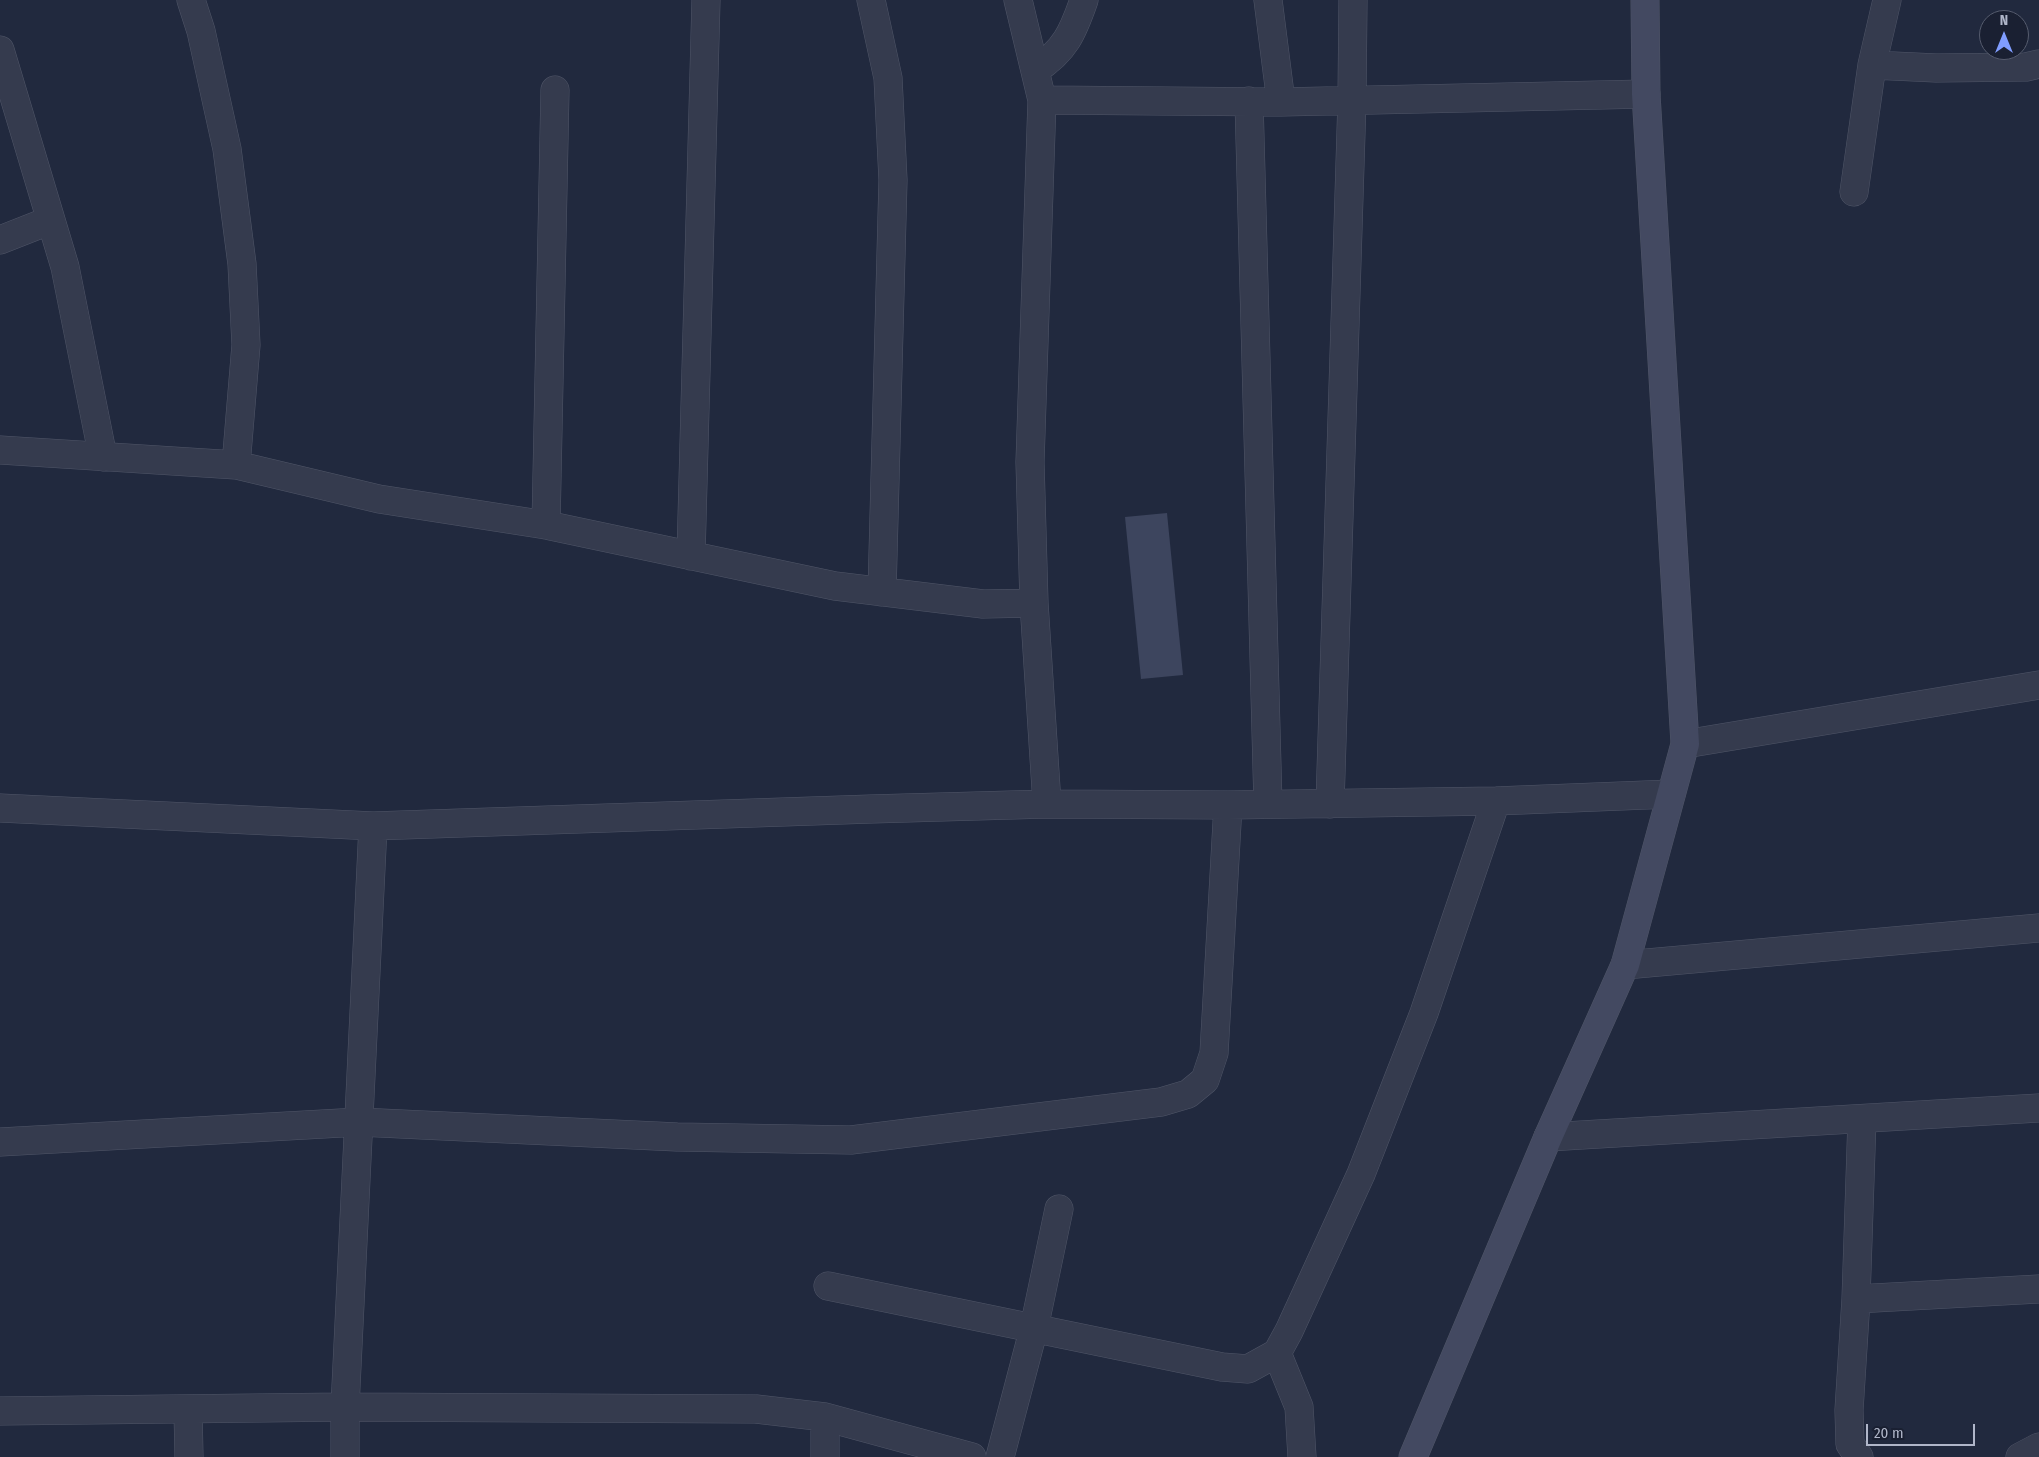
<!DOCTYPE html>
<html>
<head>
<meta charset="utf-8">
<style>
  body { margin:0 }
  #map { position:relative; width:2039px; height:1457px; overflow:hidden; background:#21293e; font-family:"Fira Sans Condensed",sans-serif }
  canvas { display:block }
  .north { position:absolute; left:1979px; top:10px; width:50px; height:50px; box-sizing:border-box; background:#1a2032; border:1px solid #565c6e; border-radius:50%; rotate:0deg; font-size:14px; font-weight:700; line-height:20px; text-align:center; color:#b0b6c9 }
  .north::after { content:''; display:block; margin:auto; width:18px; height:22px; background:#809dff; clip-path:polygon(50% 0,100% 100%,50% 72%,0 100%) }
  .scale { position:absolute; left:1866px; top:1424px; width:109px; height:22px; box-sizing:border-box; border:2px solid #b0b6c9; border-top:0; padding-left:6px; font-size:15px; line-height:18px; white-space:nowrap; color:#b0b6c9; -webkit-text-stroke:4px #1a2032; paint-order:stroke }
</style>
</head>
<body>
<div id="map">
<canvas width="2039" height="1457"></canvas>
<div class="north">N</div>
<div class="scale">20 m</div>
</div>
<script>
const ctx = document.querySelector('canvas').getContext('2d');
ctx.lineJoin = 'round';
function fill(path, color) {
  ctx.fillStyle = color;
  ctx.fill(path, 'evenodd');
}
function trace(path, color, width, dash) {
  ctx.strokeStyle = color;
  ctx.lineWidth = width;
  ctx.lineCap = dash ? 'butt' : 'round';
  ctx.setLineDash(dash || []);
  ctx.stroke(path);
}
fill(new Path2D(`
  M1167,513L1183,675L1141,679L1125,517Z`), '#3d455e');
const minor = new Path2D(`
  M191,0L201,31L227,149L242,264L246,345L236,465
  M871,0L888,78L893,180L882,592
  M1018,0L1042,100L1030,462L1034,603L1047,804
  M1268,0L1281,102
  M0,50L65,267L103,457
  M1872,65L1936,68L2026,67L2039,64
  M1035,70C1065,51 1073,32 1084,0
  M1042,100L1281,102L1646,94
  M1249,101L1268,804
  M1854,192L1872,65L1887,0
  M0,240L51,220
  M0,450L236,465L379,499L546,525L835,586L983,604L1034,603
  M546,525L555,90
  M691,556L706,0
  M1685,744L2039,685
  M1330,804L1352,100L1353,0
  M0,808L373,826L871,809L1047,804L1228,805L1496,801L1671,794
  M1625,965L2039,928
  M1548,1137L2039,1108
  M0,1142L359,1122L677,1137L851,1140L1161,1102L1188,1094L1205,1080L1214,1053L1228,805
  M828,1286L1222,1367L1248,1369L1277,1353L1289,1331L1361,1174L1424,1013L1496,801
  M1856,1299L2039,1289
  M1277,1353L1299,1407L1302,1457
  M188,1409L189,1457
  M0,1411L345,1407L756,1409L825,1417L972,1457
  M345,1457V1407L373,826
  M825,1457V1417
  M1000,1457L1034,1328L1059,1209
  M1859,1457L1850,1444L1849,1410L1856,1299L1862,1119
  M2020,1457L2039,1447`);
const secondary = new Path2D(`
  M1413,1457L1548,1137L1625,965L1685,744L1646,94L1645,0`);
trace(minor, '#505668', 29);
trace(secondary, '#505668', 29);
trace(minor, '#353b4e', 28);
trace(secondary, '#434961', 28);
</script>
</body>
</html>
